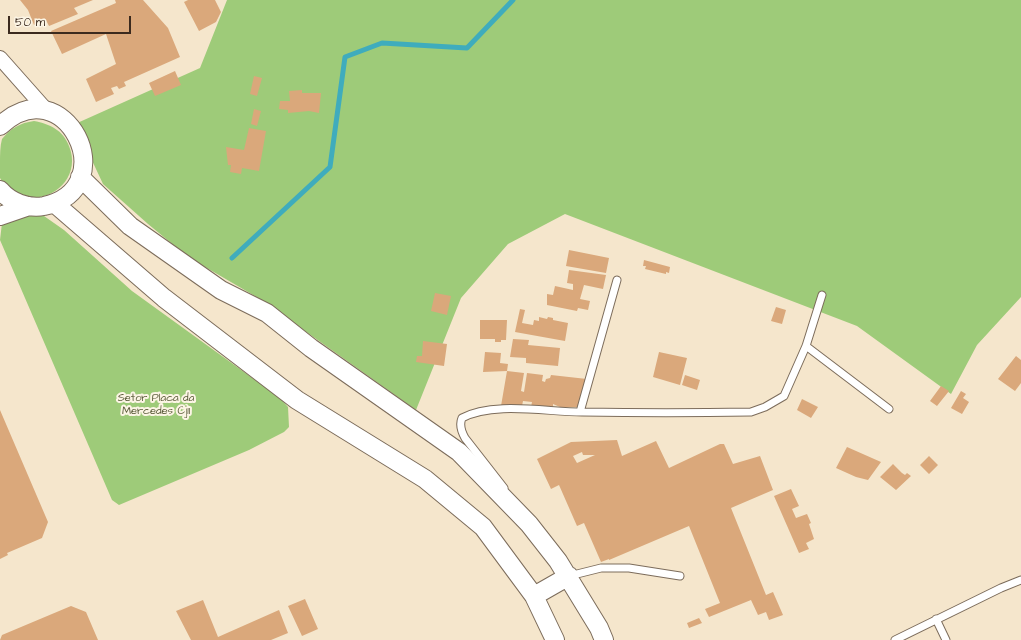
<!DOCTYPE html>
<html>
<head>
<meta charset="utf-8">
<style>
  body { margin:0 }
  #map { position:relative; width:1021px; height:640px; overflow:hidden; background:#f5e6cc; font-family:"Architects Daughter",sans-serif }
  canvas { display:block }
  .scale { position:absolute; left:8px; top:16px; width:123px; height:18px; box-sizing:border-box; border:2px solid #3b2a1e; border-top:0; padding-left:5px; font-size:12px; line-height:14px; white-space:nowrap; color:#3b2a1e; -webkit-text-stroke:3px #fcf5e5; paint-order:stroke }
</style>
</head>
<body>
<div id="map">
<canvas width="1021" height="640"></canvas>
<div class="scale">50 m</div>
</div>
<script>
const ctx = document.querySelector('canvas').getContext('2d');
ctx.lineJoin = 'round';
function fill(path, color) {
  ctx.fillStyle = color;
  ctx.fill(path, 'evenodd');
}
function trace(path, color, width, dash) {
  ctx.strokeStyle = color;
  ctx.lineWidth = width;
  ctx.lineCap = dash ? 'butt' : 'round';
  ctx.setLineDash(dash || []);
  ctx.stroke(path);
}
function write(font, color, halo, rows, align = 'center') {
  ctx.font = font + ' "Architects Daughter",sans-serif';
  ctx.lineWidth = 4;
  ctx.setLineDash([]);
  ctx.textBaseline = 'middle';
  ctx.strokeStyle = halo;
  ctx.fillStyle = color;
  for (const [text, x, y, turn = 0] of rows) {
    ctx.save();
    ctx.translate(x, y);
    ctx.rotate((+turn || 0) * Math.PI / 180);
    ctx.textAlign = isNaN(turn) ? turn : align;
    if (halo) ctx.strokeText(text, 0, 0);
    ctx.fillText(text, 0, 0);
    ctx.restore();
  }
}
fill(new Path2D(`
  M227,0H1021V297L977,345L951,394L857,326L565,214L508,244L461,298L416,410L260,299L188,257L148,224L103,184L75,124L200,68Z
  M34,121C50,124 63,130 69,146C84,182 41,213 10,189C6,186 2,182 0,178C0,174 0,167 0,163C0,155 0,146 2,139C11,128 20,123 34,121Z
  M32,213L44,216L64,230L132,291L280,398L288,407L289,427L284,432L249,450L119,505L112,500L0,240L2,223Z`), '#9ecb79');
trace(new Path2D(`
  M232,258L330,167L345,57L382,43L467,48L513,0`), '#3facbd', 5);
fill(new Path2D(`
  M20,0H93L74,8L78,14L49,26L46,20L34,25L28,10Z
  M115,0H143L168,28L180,57L124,82L126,86L119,89L117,86L111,88L114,94L96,102L86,79L116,64L106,34L62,54L51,31L116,3Z
  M188,0H215L221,12L216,22L199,31L184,2Z
  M175,71L181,85L155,96L149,83Z
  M254,76L262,78L257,96L250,94Z
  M302,90V93H321L319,113L309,111L288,113V110L279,109L280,101H290L289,91Z
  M254,109L261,111L257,126L251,124Z
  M249,128L266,131L259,171L242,168L241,174L230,172L231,165H228L226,147L244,150Z
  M569,250L609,258L606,273L566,266Z
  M644,260L670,267L669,273L666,272V274L645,269L646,266H643Z
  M569,270L606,275L603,289L584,285L580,299L590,301L588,310L578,308L577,311L547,305V294L553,295L555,286L573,290V284L567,283Z
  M435,293L451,296L447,315L431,311Z
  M776,307L786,310L782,324L771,321Z
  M520,309L525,310L522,323L533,325L534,320L539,321V317L547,319L548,317L553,318V320L568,323L565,341L515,332Z
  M480,320H507L506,340H501V342H495V339H480Z
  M513,339L529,340L528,345L560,348L558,366L526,363V358L510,357Z
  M423,341L447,344L444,366L416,362L417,356H422Z
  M485,352L501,353L500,363L508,364L507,371L524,373L521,391L524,392L527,373L543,375L542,381L545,382L546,379L550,378L551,375L587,379L585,383H584L578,407H560L553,404V408L531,407L532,402L523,401L522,406H501L507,371L483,372Z
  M659,352L687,358L680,385L653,377Z
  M1016,356L1021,360V383L1015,391L998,379Z
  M685,375L700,380L697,390L682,385Z
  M941,386L949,391L937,406L930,401Z
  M961,391L966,394L963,398L969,402L962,414L951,408Z
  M802,399L818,407L811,418L797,410Z
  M0,410L48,522L42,538L7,553L8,555L0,559Z
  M617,440L622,456L656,441L669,468L720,444H724L733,464L760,456L773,490L731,508L766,595L773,592L783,615L769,620L766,612L758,615L751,600L709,617L705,609L720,603L689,526L609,560V559L601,562L584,523L577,526L559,485L551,489L537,459L571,442ZM582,452L583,455H595L577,463L573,456Z
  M847,447L881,462L868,480L856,477L836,468Z
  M929,456L938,465L929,474L920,465Z
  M893,464L902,473L905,475L907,473L911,476L896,490L880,477Z
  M791,489L799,506L792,509L796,518L807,514L811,523L809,524L814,539L806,543L809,549L799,553L774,496Z
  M305,599L318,629L302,636L288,606Z
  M203,600L218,637L279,610L288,633L271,640H191L176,611Z
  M71,606L86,612L98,640H0L2,635Z
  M699,618L702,623L689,628L687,623Z`), '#daa87b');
const service = new Path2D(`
  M806,346L889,409
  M580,412L617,280
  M504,488L465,438C461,431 459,425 462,418C493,401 547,412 582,412C638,413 694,413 751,412L765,407L784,396L806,346L822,295
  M569,576L601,568H629L680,576
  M936,619L946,640
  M895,640L1001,588L1021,580`);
const minor = new Path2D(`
  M0,58L47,111`);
const tertiary = new Path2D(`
  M0,126C64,65 126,188 44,206C28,209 10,202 0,190
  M80,177L130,226L221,290L267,313L311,348L459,452L529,524L558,561L599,628L604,640
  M54,203L164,298L297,400L425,479L483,527L534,596L555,640
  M0,216L29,206
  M534,596L569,576`);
trace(service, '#7c6c5b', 9);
trace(minor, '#7c6c5b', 16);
trace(tertiary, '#7c6c5b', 20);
trace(service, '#fff', 7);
trace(minor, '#fff', 14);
trace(tertiary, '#fff', 18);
write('11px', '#595a39', '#fcf5e5', [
  ["Setor Placa da",156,399],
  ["Mercedes Cj11",156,412]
]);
</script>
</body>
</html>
